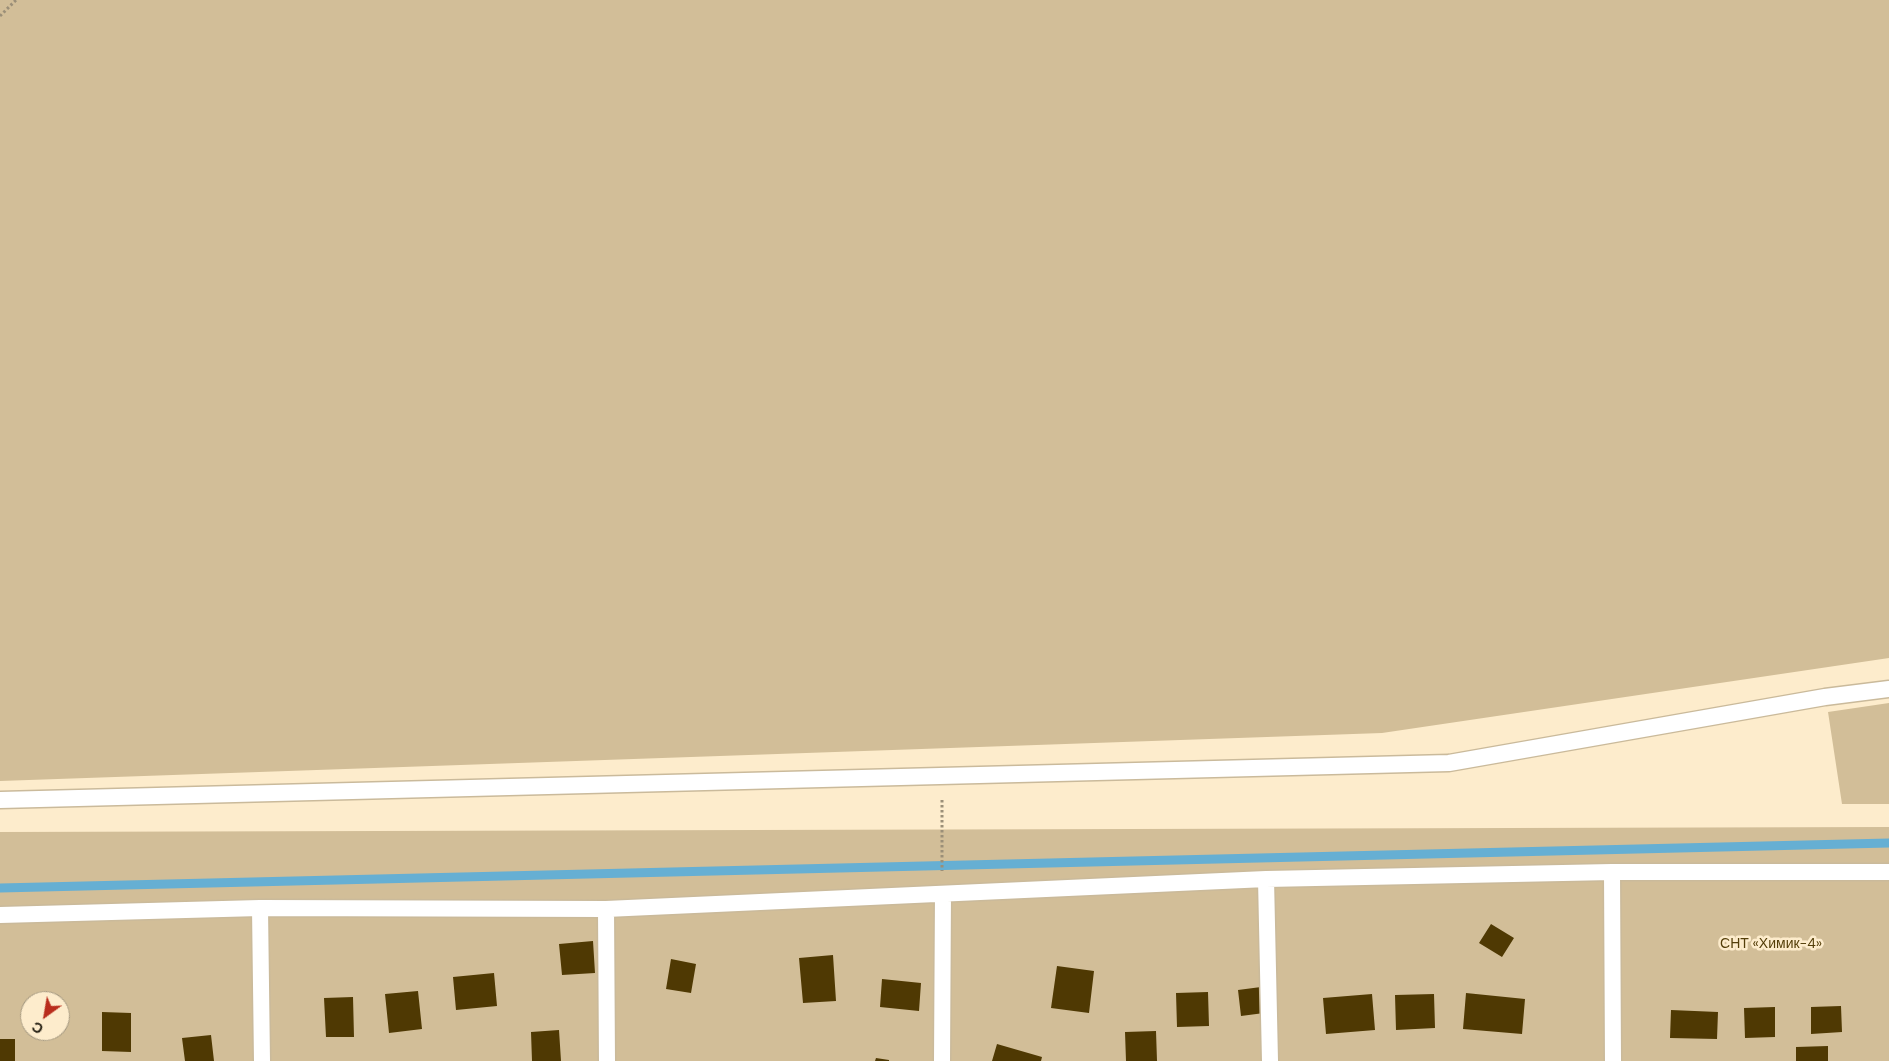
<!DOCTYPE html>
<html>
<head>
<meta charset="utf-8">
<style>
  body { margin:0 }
  #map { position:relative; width:1889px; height:1061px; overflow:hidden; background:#fdeccc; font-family:"DM Sans",sans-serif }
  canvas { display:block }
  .north { position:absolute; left:20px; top:991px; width:50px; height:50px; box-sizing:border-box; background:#fdeccc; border:1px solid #a49880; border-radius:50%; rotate:212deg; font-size:14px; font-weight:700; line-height:20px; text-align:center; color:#1e190d }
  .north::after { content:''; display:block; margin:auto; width:18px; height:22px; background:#b92d1c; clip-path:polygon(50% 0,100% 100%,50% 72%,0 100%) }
</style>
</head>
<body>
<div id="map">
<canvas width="1889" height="1061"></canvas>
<div class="north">С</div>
</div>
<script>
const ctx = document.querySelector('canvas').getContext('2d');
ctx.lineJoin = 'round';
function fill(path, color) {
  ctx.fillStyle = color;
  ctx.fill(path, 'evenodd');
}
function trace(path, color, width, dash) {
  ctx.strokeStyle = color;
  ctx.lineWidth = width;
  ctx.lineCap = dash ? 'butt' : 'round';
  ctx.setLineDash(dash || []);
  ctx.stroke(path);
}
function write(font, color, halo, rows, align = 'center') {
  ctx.font = font + ' "DM Sans",sans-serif';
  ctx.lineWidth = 5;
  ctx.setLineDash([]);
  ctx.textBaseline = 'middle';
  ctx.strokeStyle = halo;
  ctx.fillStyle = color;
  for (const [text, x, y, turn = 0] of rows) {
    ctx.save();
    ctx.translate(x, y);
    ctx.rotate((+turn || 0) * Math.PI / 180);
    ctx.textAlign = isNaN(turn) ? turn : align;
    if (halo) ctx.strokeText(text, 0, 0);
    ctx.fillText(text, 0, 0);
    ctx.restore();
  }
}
fill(new Path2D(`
  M0,0H1889V658L1382,733L0,781Z
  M1889,703V804H1842L1828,712Z
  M1889,827V1061H0V832ZM30,1001H60V1031H30Z`), '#d2be98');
trace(new Path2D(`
  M0,888L1889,843`), '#66afd3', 9);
fill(new Path2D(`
  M1491,924L1514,938L1502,957L1479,943Z
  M593,941L595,973L562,975L559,944Z
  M833,955L836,1001L803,1003L799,958Z
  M671,959L696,964L691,993L666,989Z
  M1057,966L1094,971L1089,1013L1051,1008Z
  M494,973L497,1006L456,1010L453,977Z
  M882,979L921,983L919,1011L880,1007Z
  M1261,987L1264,1013L1241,1016L1238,990Z
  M418,991L422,1029L389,1033L385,994Z
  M1208,992L1209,1026L1177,1027L1176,993Z
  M1466,993L1525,999L1522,1034L1463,1029Z
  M1372,994L1375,1030L1326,1034L1323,998Z
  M1434,994L1435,1028L1396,1030L1395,995Z
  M353,997L354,1037H326L324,998Z
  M1841,1006L1842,1032L1811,1034V1007Z
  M1775,1007V1037L1745,1038L1744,1008Z
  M1671,1010L1718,1012L1717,1039L1670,1038Z
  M102,1012L131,1013V1052L102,1051Z
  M559,1030L561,1061H532L531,1032Z
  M1156,1031L1157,1061H1126L1125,1032Z
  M211,1035L214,1061H185L182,1038Z
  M0,1039H15V1061H0Z
  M997,1044L1042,1057L1041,1061H992Z
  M1828,1046V1061H1796V1047Z
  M876,1058L889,1060V1061H875Z`), '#4f3903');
const lane = new Path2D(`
  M0,800L1449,763L1825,697L1889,689
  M1612,872L1613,1061
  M1266,879L1270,1061
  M260,908L262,1061
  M606,909L607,1061
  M0,915L260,908L606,909L1266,879L1612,872H1889
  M942,1061L943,894`);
trace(lane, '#caba9b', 19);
trace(new Path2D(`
  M0,16L16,0
  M942,800V871`), '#9b8f78', 3, [2.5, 2.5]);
trace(lane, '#fff', 16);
write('14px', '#543e09', '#fdeccc', [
  ["СНТ «Химик-4»",1771,944]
]);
</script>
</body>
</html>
